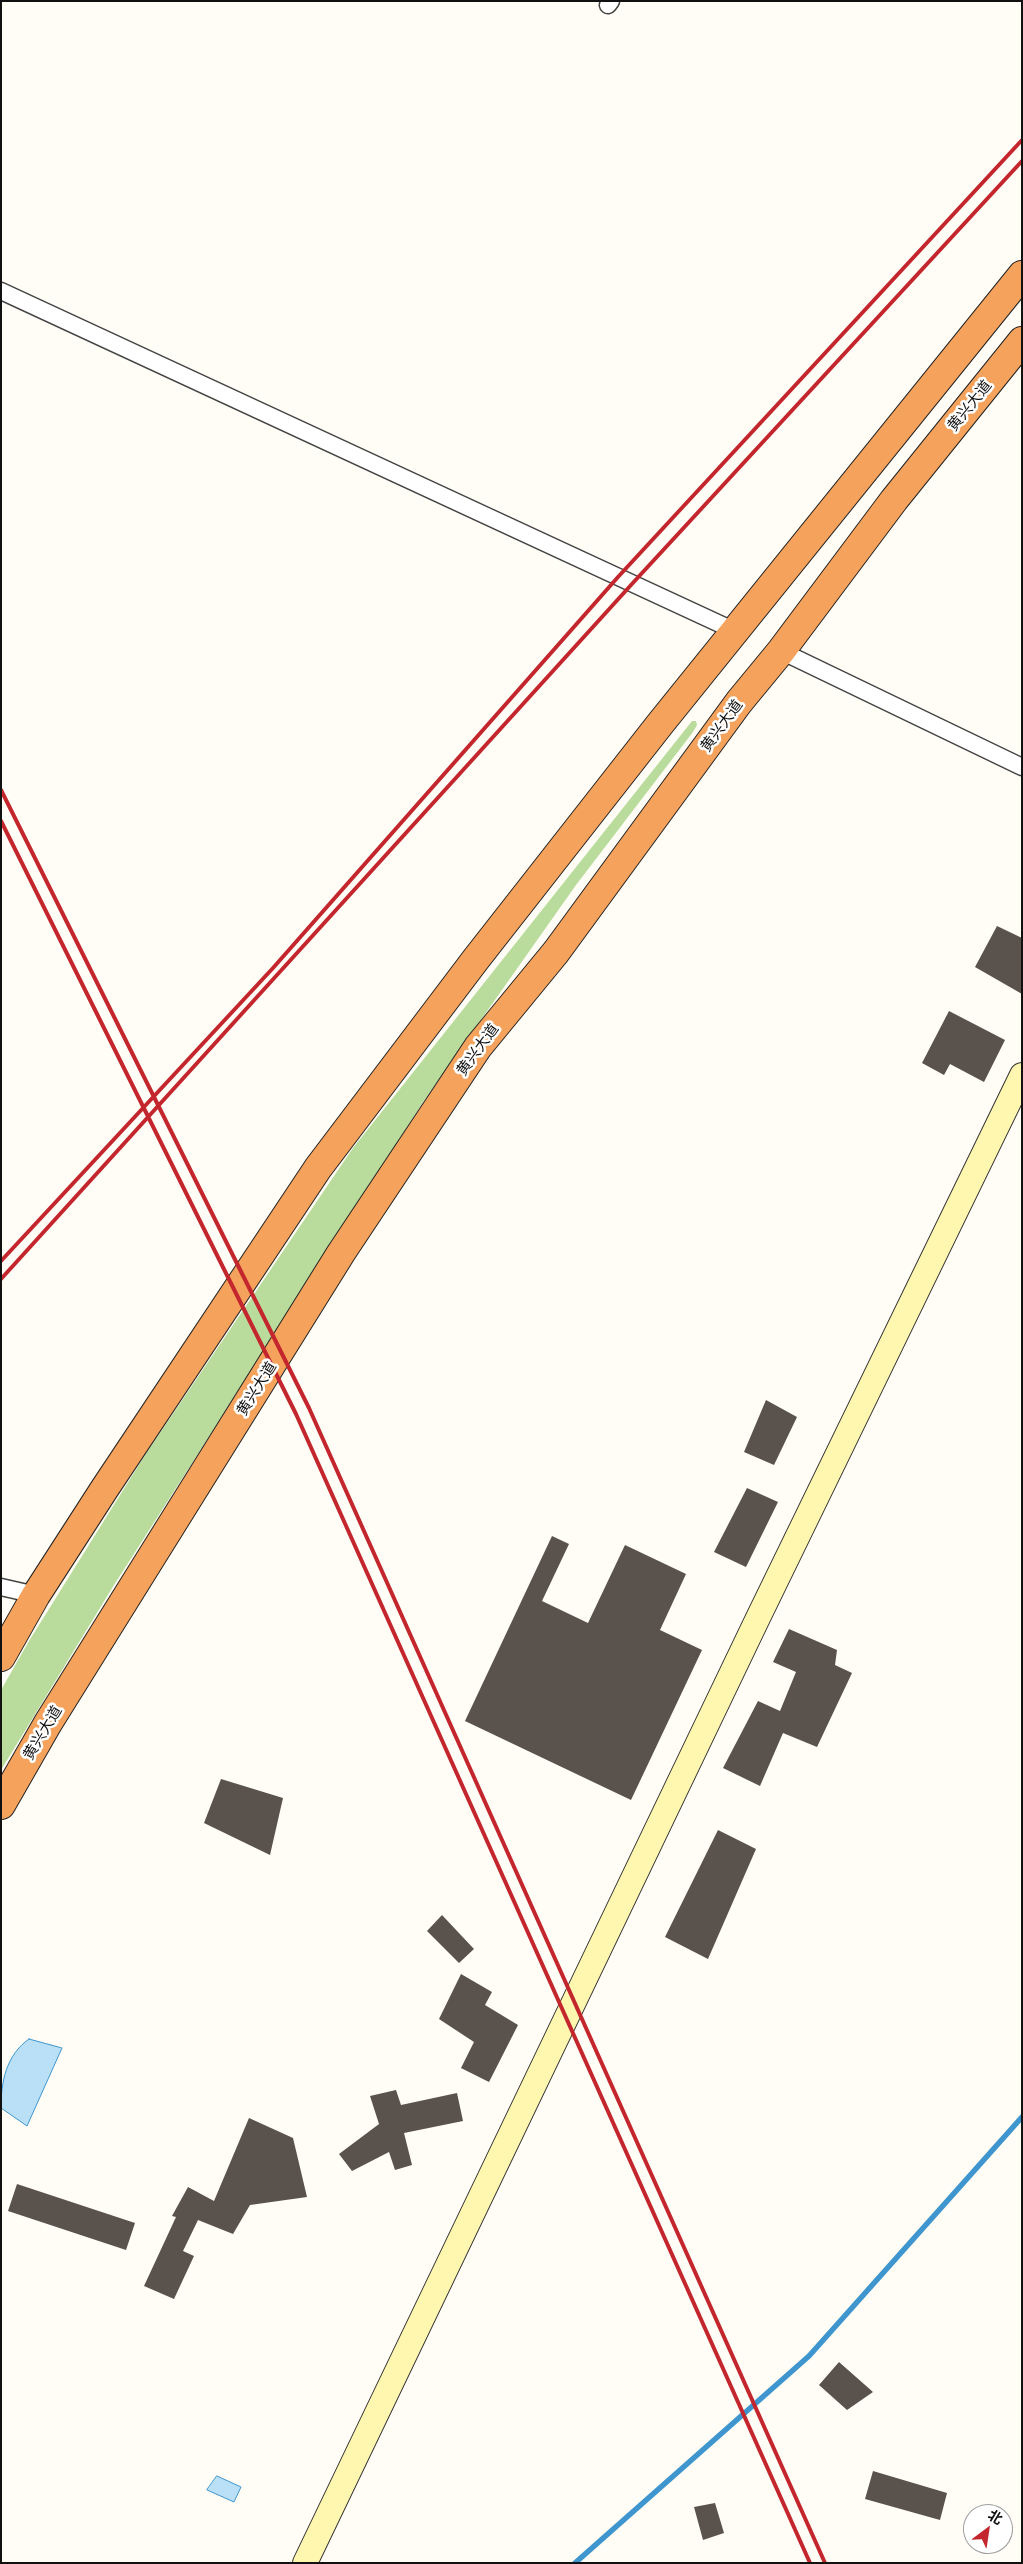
<!DOCTYPE html>
<html>
<head>
<meta charset="utf-8">
<style>
  body { margin:0 }
  #map { position:relative; width:1023px; height:2564px; overflow:hidden; background:#fffdf5; font-family:"Roboto Serif","Noto Sans SC",serif }
  canvas { display:block }
  .frame { position:absolute; inset:0; border:2px solid #111; pointer-events:none }
  .north { position:absolute; left:963px; top:2504px; width:50px; height:50px; box-sizing:border-box; background:#fff; border:1px solid #a0a0a0; border-radius:50%; rotate:31deg; font-size:14px; font-weight:700; line-height:20px; text-align:center; color:#111 }
  .north::after { content:''; display:block; margin:auto; width:18px; height:22px; background:#c4262e; clip-path:polygon(50% 0,100% 100%,50% 72%,0 100%) }
</style>
</head>
<body>
<div id="map">
<canvas width="1023" height="2564"></canvas>
<div class="frame"></div>
<div class="north">北</div>
</div>
<script>
const ctx = document.querySelector('canvas').getContext('2d');
ctx.lineJoin = 'round';
function fill(path, color) {
  ctx.fillStyle = color;
  ctx.fill(path, 'evenodd');
}
function trace(path, color, width, dash) {
  ctx.strokeStyle = color;
  ctx.lineWidth = width;
  ctx.lineCap = dash ? 'butt' : 'round';
  ctx.setLineDash(dash || []);
  ctx.stroke(path);
}
function write(font, color, halo, rows, align = 'center') {
  ctx.font = font + ' "Roboto Serif","Noto Sans SC",serif';
  ctx.lineWidth = 5;
  ctx.setLineDash([]);
  ctx.textBaseline = 'middle';
  ctx.strokeStyle = halo;
  ctx.fillStyle = color;
  for (const [text, x, y, turn = 0] of rows) {
    ctx.save();
    ctx.translate(x, y);
    ctx.rotate((+turn || 0) * Math.PI / 180);
    ctx.textAlign = isNaN(turn) ? turn : align;
    if (halo) ctx.strokeText(text, 0, 0);
    ctx.fillText(text, 0, 0);
    ctx.restore();
  }
}
fill(new Path2D(`
  M692,721H696L697,725L693,732L576,885L423,1102L114,1585L1,1770V1690L29,1641L145,1455L353,1148Z`), '#b9dc9c');
const water = new Path2D(`
  M29,2039L62,2048L27,2126L1,2108C1,2082 6,2055 29,2039Z
  M217,2476L241,2487L234,2502L207,2490Z`);
fill(water, '#b9e0f7');
trace(water, '#3f96cf', 1);
trace(new Path2D(`
  M575,2563L809,2356L1022,2117`), '#3f96cf', 5.5);
fill(new Path2D(`
  M997,926L1022,938V994L975,967Z
  M949,1011L1005,1040L984,1082L950,1064L944,1075L922,1063Z
  M766,1400L797,1417L774,1465L744,1452Z
  M747,1488L778,1502L746,1567L714,1552Z
  M552,1536L569,1544L542,1601L588,1623L625,1545L686,1574L660,1630L702,1650L631,1800L465,1721Z
  M789,1629L837,1650L835,1665L852,1673L817,1747L783,1733L760,1786L723,1768L758,1701L780,1711L796,1672L773,1662Z
  M221,1779L283,1798L270,1855L204,1823Z
  M718,1830L756,1849L708,1959L665,1937Z
  M442,1915L474,1949L459,1963L427,1931Z
  M461,1974L492,1992L485,2005L518,2025L489,2082L461,2068L474,2042L439,2019Z
  M396,2090L401,2105L457,2093L463,2121L404,2133L412,2165L395,2170L389,2152L352,2171L339,2154L379,2124L370,2096Z
  M249,2118L293,2138L307,2197L250,2205L233,2234L198,2220L183,2251L194,2256L174,2299L144,2286L176,2217L172,2216L188,2187L214,2201Z
  M17,2184L135,2223L126,2250L8,2211Z
  M839,2362L873,2392L847,2410L819,2385Z
  M873,2471L947,2493L940,2520L865,2499Z
  M715,2503L724,2533L703,2540L694,2507Z`), '#5a524d');
const street = new Path2D(`
  M608,5L611,1
  M1,291L735,631
  M781,651L1022,767
  M1,1587L36,1595`);
const secondary = new Path2D(`
  M305,2563L756,1622L1022,1075`);
const highway = new Path2D(`
  M1,1657L36,1595L105,1488L318,1168L476,959L660,724L1022,275
  M1,1805L48,1723L341,1253L478,1047L556,952L739,702L781,651L894,500L1022,341`);
trace(street, '#444', 19);
trace(secondary, '#333', 26);
trace(highway, '#222', 30);
trace(street, '#fff', 16);
trace(secondary, '#fff6b0', 24);
trace(highway, '#f5a25d', 28);
trace(new Path2D(`
  M1,790L309,1408L825,2563
  M1,821L296,1414L810,2563
  M1,1261L273,968L618,577L1022,140
  M1,1279L631,585L1022,161`), '#c4262e', 4);
write('15px', '#111', '#fff', [
  ["黄兴大道",970,406,-51],
  ["黄兴大道",722,726,-54],
  ["黄兴大道",478,1050,-54],
  ["黄兴大道",257,1389,-58],
  ["黄兴大道",43,1733,-59]
]);
</script>
</body>
</html>
